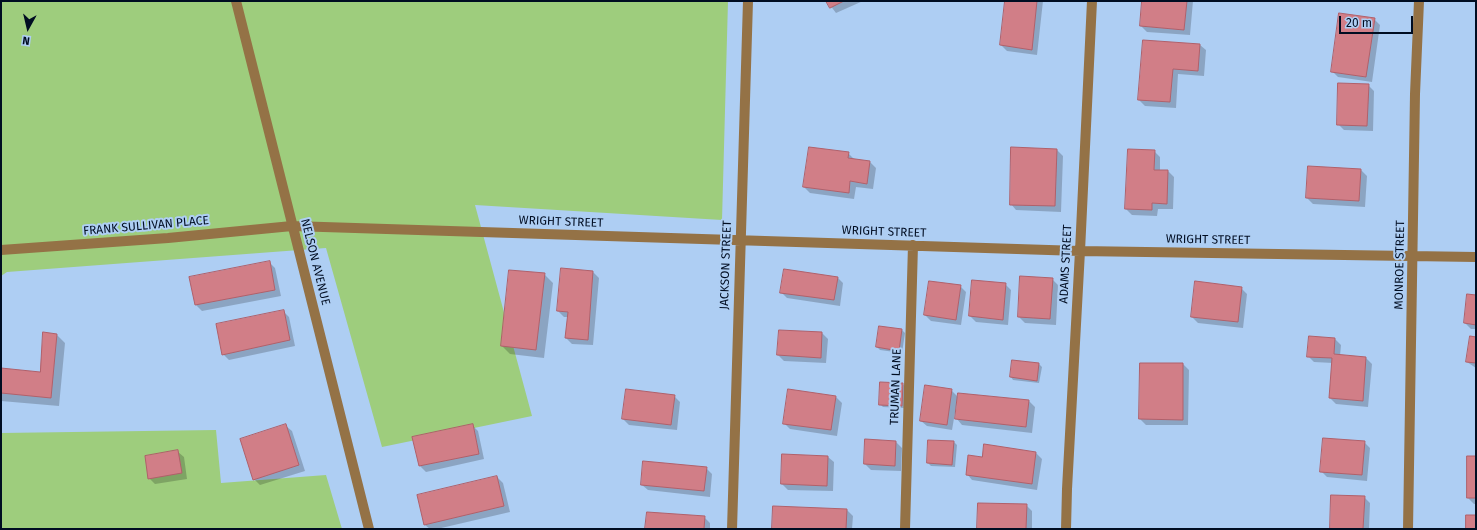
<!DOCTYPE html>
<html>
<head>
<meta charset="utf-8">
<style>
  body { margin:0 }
  #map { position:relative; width:1477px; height:530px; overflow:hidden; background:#aecef3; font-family:"Fira Sans",sans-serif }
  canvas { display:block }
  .frame { position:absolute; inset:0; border:2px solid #000d22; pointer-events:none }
  .north { position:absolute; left:8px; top:8px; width:40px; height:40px; -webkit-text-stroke:3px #aecef3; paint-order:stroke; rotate:188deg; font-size:11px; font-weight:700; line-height:16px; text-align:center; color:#000d22 }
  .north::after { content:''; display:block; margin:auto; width:14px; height:18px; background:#000d22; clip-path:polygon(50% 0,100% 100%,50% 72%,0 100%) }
  .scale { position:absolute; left:1339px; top:16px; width:74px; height:18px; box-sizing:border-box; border:2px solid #000d22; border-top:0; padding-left:5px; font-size:12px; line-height:14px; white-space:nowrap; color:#000d22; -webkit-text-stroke:3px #aecef3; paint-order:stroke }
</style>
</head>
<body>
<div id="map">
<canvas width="1477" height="530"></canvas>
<div class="frame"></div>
<div class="north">N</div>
<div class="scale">20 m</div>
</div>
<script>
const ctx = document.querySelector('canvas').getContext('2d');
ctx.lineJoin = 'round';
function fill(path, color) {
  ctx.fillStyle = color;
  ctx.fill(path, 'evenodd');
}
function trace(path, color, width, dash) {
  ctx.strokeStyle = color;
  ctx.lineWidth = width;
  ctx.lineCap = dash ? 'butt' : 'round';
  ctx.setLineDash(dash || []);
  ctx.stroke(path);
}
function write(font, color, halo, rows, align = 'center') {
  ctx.font = font + ' "Fira Sans",sans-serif';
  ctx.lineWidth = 4;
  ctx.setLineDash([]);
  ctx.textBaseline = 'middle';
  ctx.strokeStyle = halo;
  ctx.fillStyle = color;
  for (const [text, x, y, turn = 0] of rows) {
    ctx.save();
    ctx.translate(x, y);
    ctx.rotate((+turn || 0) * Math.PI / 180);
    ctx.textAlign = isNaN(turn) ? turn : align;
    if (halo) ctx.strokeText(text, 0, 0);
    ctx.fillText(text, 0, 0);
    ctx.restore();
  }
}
fill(new Path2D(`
  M1,1H728L722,220L475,205L532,416L382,447L326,248L7,272L1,276Z
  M216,430L221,483L326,475L342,529H1V433Z`), '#9ecd7d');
fill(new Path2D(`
  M827,1H863L836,13Z
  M1006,1H1043L1037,55L1007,51L1001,45Z
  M1143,1H1193L1190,35L1147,32L1141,26Z
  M1374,19L1380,25L1372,82L1338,77L1332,71Z
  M1144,41L1200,45L1206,50L1204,76L1178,74L1176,108L1145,106L1139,100Z
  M1368,85L1374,91L1373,131L1344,130L1338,124Z
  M1057,150L1063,156L1061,212L1016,210L1011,204Z
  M1154,151L1160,157V171H1168L1174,177L1173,209H1158L1157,216L1132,215L1126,209Z
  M848,153L854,159L870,162L876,168L873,189L856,187L854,199L810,193L804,187Z
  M1361,170L1367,176L1365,207L1313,204L1307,198Z
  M269,262L275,268L281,296L202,311L196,305Z
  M593,272L599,278L593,345L572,344L566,338L568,317H564L558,311Z
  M544,274L553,283L544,358L510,354L502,346Z
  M837,277L843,283L840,306L787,298L781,292Z
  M1021,277L1052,279L1058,285L1056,325L1025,323L1019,317Z
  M1005,284L1011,290L1008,325L976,322L970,316Z
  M960,286L966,292L961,325L931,321L925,315Z
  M1241,288L1247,294L1243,328L1198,323L1192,317Z
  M1476,296V329H1471L1465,323Z
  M283,311L289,317L295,346L229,360L223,354Z
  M880,327L902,330L905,333L902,353L880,350L877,347Z
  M822,333L828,339L826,363L784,361L778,355Z
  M56,334L65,343L59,406L1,401V369L40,373Z
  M1476,338V368L1467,362Z
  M1335,339L1341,345L1340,356L1366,358L1372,364L1368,407L1336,404L1330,398L1333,363L1314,362L1308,356Z
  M1039,364L1042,367L1039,383L1013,380L1011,377Z
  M1183,364L1189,370L1188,425H1146L1140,419Z
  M903,384L905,387L904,408L883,407L880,404Z
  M951,390L959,398L1029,401L1035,407L1032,433L962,425L957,419L958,402L957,401L952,430L927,426L921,421Z
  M674,396L680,402L677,430L629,425L623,419Z
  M836,397L842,403L837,436L790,429L784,423Z
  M472,425L478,431L484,459L426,472L420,466Z
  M286,426L292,431L305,471L260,485L254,479Z
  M896,442L902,448L901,471L871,470L865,464Z
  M954,442L957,445L955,467L931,466L928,463Z
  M1364,442L1370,448L1367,481L1327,477L1321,471Z
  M178,452L184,457L187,479L155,484L149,478Z
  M1036,453L1042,459L1037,490L972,480L967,474L983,458Z
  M828,457L834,462L833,491L788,490L782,484Z
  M1476,457V504H1474L1468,498Z
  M706,468L712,474L710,497L648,490L642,485Z
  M497,477L503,483L510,512L437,529H430L425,525Z
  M1364,497L1370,503L1369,529H1331Z
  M1026,505L1032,511V529H978Z
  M847,510L853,516L852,529H773Z
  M704,517L710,523V529H646Z`), '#0003');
const building = new Path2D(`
  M826,1H844L830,8Z
  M1005,1H1037L1032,50L1000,45Z
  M1142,1H1187L1184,30L1140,26Z
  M1339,13L1375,18L1366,77L1331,72Z
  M1143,40L1200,44L1198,71L1173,69L1170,102L1138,100Z
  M1338,83L1369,84L1367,126L1337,125Z
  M809,147L849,152L848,158L870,161L867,184L850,181L849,193L803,187Z
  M1011,147L1057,149L1055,206L1010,205Z
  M1128,149L1155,150L1154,170H1168L1167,204L1152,203V210L1125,209Z
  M1308,166L1361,169L1359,201L1306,198Z
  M270,261L275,290L195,305L189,277Z
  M561,268L593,271L588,340L565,338L568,312L557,311Z
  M784,269L838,277L834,300L780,293Z
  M509,270L545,273L536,350L501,346Z
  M1020,276L1053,278L1050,319L1018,317Z
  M972,280L1006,283L1003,320L969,316Z
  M929,281L961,285L956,320L924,315Z
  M1195,281L1242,287L1238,322L1191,317Z
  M1467,294L1476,295V325L1464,323Z
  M284,310L290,340L222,355L216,324Z
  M879,326L902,329L899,351L876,347Z
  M779,330L822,332L821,358L777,355Z
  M43,332L57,334L51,398L1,393V368L40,372Z
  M1309,336L1335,338L1334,354L1366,357L1363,401L1329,398L1332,358L1307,357Z
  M1470,336L1476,337V363L1466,362Z
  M1012,360L1039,363L1037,381L1010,377Z
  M1140,363H1183V420L1139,419Z
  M880,382L903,383L902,406L879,405Z
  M925,385L952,389L947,425L920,421Z
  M626,389L675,395L671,425L622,419Z
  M788,389L836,396L831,430L783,424Z
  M958,393L1029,400L1026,427L955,419Z
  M286,424L299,465L253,480L240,439Z
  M473,424L479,454L419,466L412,437Z
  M1323,438L1365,441L1362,475L1320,472Z
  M865,439L896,441L895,466L864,464Z
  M928,440L954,441L952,465L927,463Z
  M984,444L1036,452L1032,484L966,475L968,455L982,457Z
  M178,450L182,473L148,479L145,456Z
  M782,454L828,456L827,486L781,484Z
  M1467,456H1476V498H1467Z
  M643,461L707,467L704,491L641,485Z
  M497,476L504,506L424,525L417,495Z
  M1331,495L1365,496L1363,529H1330Z
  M978,503L1027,504L1026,529H977Z
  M773,506L847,509L846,529H772Z
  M647,512L705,516L704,529H645Z
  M1466,515H1476V529H1466Z`);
fill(building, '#d17e87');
trace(building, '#b0606a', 1);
trace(new Path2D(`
  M236,1L369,529
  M1,250L168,238L292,226L1080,251L1476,257
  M732,529L748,1
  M905,529L913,245
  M1066,529L1067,489L1080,251L1092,1
  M1408,529L1415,94L1419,1`), '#947246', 10);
write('12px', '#000d22', '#aecef3', [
  ["WRIGHT STREET",561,222,2],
  ["FRANK SULLIVAN PLACE",146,226,-5],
  ["WRIGHT STREET",884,232,2],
  ["WRIGHT STREET",1208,240,1],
  ["NELSON AVENUE",315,262,76],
  ["ADAMS STREET",1066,264,-87],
  ["JACKSON STREET",726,265,-88],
  ["MONROE STREET",1400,265,-89],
  ["TRUMAN LANE",896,387,-88]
]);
</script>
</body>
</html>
